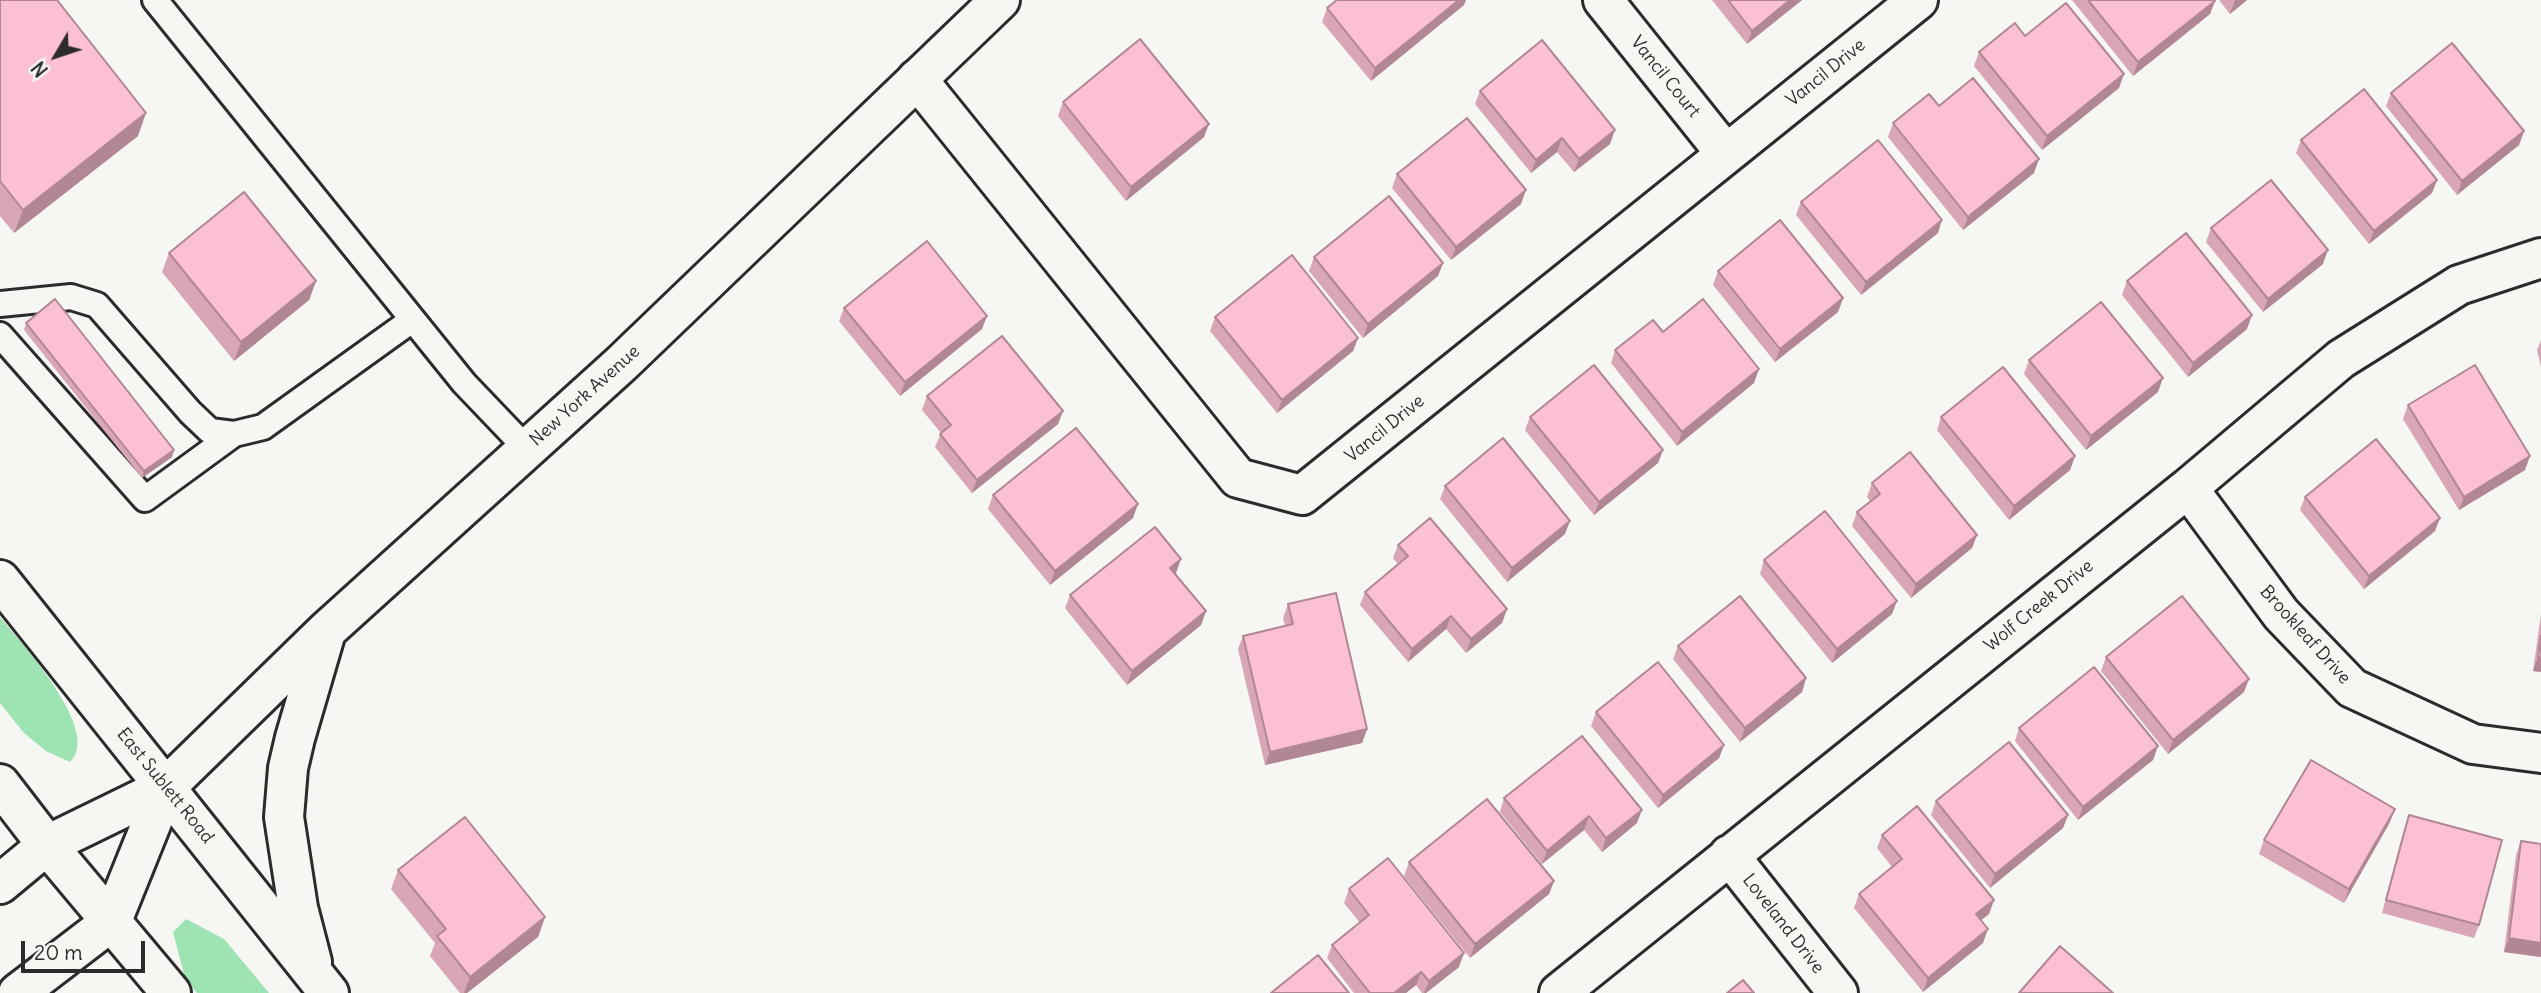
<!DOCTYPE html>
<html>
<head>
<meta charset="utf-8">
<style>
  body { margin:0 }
  #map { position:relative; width:2541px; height:993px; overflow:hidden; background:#f6f6f2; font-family:Delius,sans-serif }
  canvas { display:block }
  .north { position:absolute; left:21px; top:21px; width:70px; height:70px; -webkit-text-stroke:5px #f6f6f2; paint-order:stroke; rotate:231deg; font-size:19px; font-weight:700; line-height:28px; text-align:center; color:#2b2b2b }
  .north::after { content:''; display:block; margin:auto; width:24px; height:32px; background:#2b2b2b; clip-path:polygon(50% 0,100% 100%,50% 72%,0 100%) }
  .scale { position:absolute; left:21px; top:941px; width:124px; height:32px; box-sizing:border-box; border:4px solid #2b2b2b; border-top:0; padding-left:9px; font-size:21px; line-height:24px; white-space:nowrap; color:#2b2b2b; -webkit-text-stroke:5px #f6f6f2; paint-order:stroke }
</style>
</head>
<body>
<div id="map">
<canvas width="2541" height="993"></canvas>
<div class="north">N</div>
<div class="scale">20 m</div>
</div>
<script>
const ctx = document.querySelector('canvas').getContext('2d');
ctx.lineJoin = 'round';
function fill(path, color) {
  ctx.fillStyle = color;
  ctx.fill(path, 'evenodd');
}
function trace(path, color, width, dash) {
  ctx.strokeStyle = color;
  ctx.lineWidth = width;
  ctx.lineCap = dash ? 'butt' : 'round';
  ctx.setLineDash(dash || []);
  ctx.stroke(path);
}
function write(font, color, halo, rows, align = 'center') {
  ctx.font = font + ' Delius,sans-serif';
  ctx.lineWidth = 6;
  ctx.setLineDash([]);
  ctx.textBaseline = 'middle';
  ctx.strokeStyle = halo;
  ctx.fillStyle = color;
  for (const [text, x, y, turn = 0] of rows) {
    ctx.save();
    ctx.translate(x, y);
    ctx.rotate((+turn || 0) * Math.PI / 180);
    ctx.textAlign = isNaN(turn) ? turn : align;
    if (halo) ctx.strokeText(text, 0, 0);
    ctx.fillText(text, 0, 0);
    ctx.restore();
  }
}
fill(new Path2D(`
  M0,617C20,642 103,731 70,762L46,751L24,733L0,703Z
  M186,919L224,939L269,993H197L185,978L173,932Z`), '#9de4b2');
const service = new Path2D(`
  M155,0L464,383L527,449
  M0,304L71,297L97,305L190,412L210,431L234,434L263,427L412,320
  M0,335L145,499L234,434`);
const minor = new Path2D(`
  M1603,0L1726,154
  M917,79L1238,478L1302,495L1918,0
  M2188,488L2281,614L2352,688L2473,744L2541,753
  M1729,855L1838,993
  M1559,993L2188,488L2341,359L2459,285L2541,258`);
const secondary = new Path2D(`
  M0,580L329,993
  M0,784L47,845L171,993
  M0,884L47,845L166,787L326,631L621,364L1000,0
  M312,962L298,908L284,817L288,768L295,738L326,632
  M18,993L112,921L166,787`);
trace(service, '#2b2b2b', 30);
trace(minor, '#2b2b2b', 44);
trace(secondary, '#2b2b2b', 44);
trace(service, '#f6f6f2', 24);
trace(minor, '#f6f6f2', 38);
trace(secondary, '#f6f6f2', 38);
fill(new Path2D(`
  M0,0L138,136L14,233L0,216Z
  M1712,0H1802L1747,44Z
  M2072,0H2214L2210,14L2133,76Z
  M2219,0H2247L2230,14Z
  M1464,5L1371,81L1322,22L1327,8Z
  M2025,36L2119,88L2042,150L1974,66L1979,52Z
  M1480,91L1610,144L1574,172L1557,152L1531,173L1475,104Z
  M2391,93L2524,131L2519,145L2457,195L2386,106Z
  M1063,102L1204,137L1126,201L1058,116Z
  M1893,123L2034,173L1963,230L1888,137Z
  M2301,140L2437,180L2432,193L2369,244L2296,153Z
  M1397,174L1521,204L1451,260L1392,188Z
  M1801,202L1938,233L1861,295L1796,215Z
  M2211,228L2323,264L2263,312L2206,242Z
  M169,253L316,281L309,300L234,361L162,272Z
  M1314,257L1443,263L1438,276L1363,338L1309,271Z
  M1718,271L1843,298L1838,312L1775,362L1713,285Z
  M2127,281L2247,329L2188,377L2122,295Z
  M844,308L982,329L900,396L839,321Z
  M1215,317L1358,338L1353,351L1277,413L1210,331Z
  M26,323L172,457L142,478L24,330Z
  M1663,332L1754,383L1677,446L1611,363L1615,350Z
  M2541,340V367L2537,350Z
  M2029,360L2158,392L2086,450L2024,374Z
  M927,396L1063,411L1058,424L972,493L935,447L941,433L922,410Z
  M2408,405L2525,470L2459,510L2403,419Z
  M1530,417L1663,450L1658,463L1594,515L1525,430Z
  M1941,417L2075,456L2070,470L2009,520L1937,430Z
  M1872,483L1977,535L1972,548L1911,598L1852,526L1857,512L1871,502L1867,497Z
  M1445,486L1565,534L1507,582L1440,499Z
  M993,495L1133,518L1050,585L988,509Z
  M2305,497L2435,531L2364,589L2300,510Z
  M1398,545L1507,609L1502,623L1466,653L1446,629L1408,662L1360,605L1365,592L1398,564L1393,558Z
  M1181,559L1175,573L1206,611L1201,625L1127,685L1065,608L1070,595Z
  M1764,560L1892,614L1832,663L1760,574Z
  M1288,604L1367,729L1362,743L1265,765L1238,649L1243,636L1285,626L1283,618Z
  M2541,614V672L2533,671Z
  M1678,646L1806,678L1802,692L1740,742L1673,659Z
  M2106,657L2244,692L2168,754L2101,671Z
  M1596,712L1724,745L1719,758L1658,808L1591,726Z
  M2019,728L2158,746L2153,760L2078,820L2015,741Z
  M1504,798L1637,823L1602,852L1584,830L1542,864L1500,812Z
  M1936,801L2068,815L2063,828L1990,888L1931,815Z
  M2409,815L2479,925L2474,938L2382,913L2404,829Z
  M2390,822L2344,903L2259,854L2264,840Z
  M1882,835L1994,900L1989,914L1981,920L1983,943L1923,992L1854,908L1859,894L1892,867L1877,848Z
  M2521,841L2541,844V957L2504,952L2516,855Z
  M1409,862L1554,881L1549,894L1470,958L1404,876Z
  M398,870L545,917L538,937L467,993H460L430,956L435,943L391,889Z
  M1349,889L1459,967L1426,993H1422L1416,985L1406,993H1354L1327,958L1332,945L1360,923L1344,903Z`), '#d8a6b5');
fill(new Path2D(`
  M1459,0H1466L1464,5L1371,81L1375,68Z
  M1790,0H1802L1747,44L1752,31Z
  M2235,0H2247L2230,14Z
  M2215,1L2210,14L2133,76L2138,62Z
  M2124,74L2119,88L2042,150L2047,136Z
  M146,113L138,136L14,233L23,210Z
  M1209,124L1204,137L1126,201L1131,187Z
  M1615,130L1610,144L1574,172L1579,159Z
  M2524,131L2519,145L2457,195L2462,181Z
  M1562,138L1557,152L1531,173L1536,160Z
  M2039,159L2034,173L1963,230L1968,217Z
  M2437,180L2432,193L2369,244L2374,231Z
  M1526,190L1521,204L1451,260L1456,247Z
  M1942,220L1938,233L1861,295L1866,282Z
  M2328,250L2323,264L2263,312L2268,299Z
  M1443,263L1438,276L1363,338L1368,324Z
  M316,281L309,300L234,361L241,342Z
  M1843,298L1838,312L1775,362L1780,349Z
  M2252,315L2247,329L2188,377L2193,363Z
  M987,316L982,329L900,396L905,382Z
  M1358,338L1353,351L1277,413L1282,400Z
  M1759,369L1754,383L1677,446L1682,432Z
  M2163,378L2158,392L2086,450L2091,436Z
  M1063,411L1058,424L972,493L977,480Z
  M174,450L172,457L142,478L144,471Z
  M1663,450L1658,463L1594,515L1599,502Z
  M2075,456L2070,470L2009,520L2014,506Z
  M2530,456L2525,470L2459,510L2464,497Z
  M1138,504L1133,518L1050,585L1055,571Z
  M2440,518L2435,531L2364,589L2369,576Z
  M1570,521L1565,534L1507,582L1512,568Z
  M1977,535L1972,548L1911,598L1916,584Z
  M1181,559L1176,573L1165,581L1170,568Z
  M1897,601L1892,614L1832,663L1837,649Z
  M1507,609L1502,623L1466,653L1471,639Z
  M1206,611L1201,625L1127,685L1132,671Z
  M1451,616L1446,629L1408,662L1412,649Z
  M2538,657L2541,658V672L2533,671Z
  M1806,678L1802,692L1740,742L1745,728Z
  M2249,679L2244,692L2168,754L2173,740Z
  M1367,729L1362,743L1265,765L1270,752Z
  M1724,745L1719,758L1658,808L1663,795Z
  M2158,746L2153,760L2078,820L2083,807Z
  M2395,809L2390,822L2344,903L2349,889Z
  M1642,810L1637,823L1602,852L1606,838Z
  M2068,815L2063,828L1990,888L1995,874Z
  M1589,816L1584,830L1542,864L1547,851Z
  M1554,881L1549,894L1470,958L1475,944Z
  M1994,900L1989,914L1971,928L1976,914Z
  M545,917L538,937L467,993H464L470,977Z
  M1988,929L1983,943L1923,992L1928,978Z
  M2509,938L2541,943V957L2504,952Z
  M1464,953L1459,967L1426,993H1424L1429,981Z
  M1421,972L1416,985L1406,993H1394Z`), '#b08793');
const building = new Path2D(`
  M0,0H57L146,113L23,210L0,181Z
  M1337,0H1459L1375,68L1327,8Z
  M1728,0H1790L1752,31Z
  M2088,0H2214L2215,1L2138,62Z
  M2066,3L2124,74L2047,136L1979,52L2015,23L2025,36Z
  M1140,39L1209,124L1131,187L1063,102Z
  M1542,40L1615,130L1579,159L1562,138L1536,160L1480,91Z
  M2452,43L2524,131L2462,181L2391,93Z
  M1973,78L2039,159L1968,217L1893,123L1929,94L1939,106Z
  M2364,89L2437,180L2374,231L2301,140Z
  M1467,118L1526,190L1456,247L1397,174Z
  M1878,140L1942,220L1866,282L1801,202Z
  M2271,180L2328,250L2268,299L2211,228Z
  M244,192L316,281L241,342L169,253Z
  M1389,196L1443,263L1368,324L1314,257Z
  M1780,220L1843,298L1780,349L1718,271Z
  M2186,233L2252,315L2193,363L2127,281Z
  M927,241L987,316L905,382L844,308Z
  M1292,255L1358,338L1282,400L1215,317Z
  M55,299L174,450L144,471L26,323Z
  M1703,299L1759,369L1682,432L1615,350L1653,320L1663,332Z
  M2101,302L2163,378L2091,436L2029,360Z
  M1002,336L1063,411L977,480L940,434L951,425L927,396Z
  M1594,365L1663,450L1599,502L1530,417Z
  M2475,365L2530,456L2464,497L2408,405Z
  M2003,367L2075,456L2014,506L1941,417Z
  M1076,428L1138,504L1055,571L993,495Z
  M1503,438L1570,521L1512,568L1445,486Z
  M2376,439L2440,518L2369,576L2305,497Z
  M1910,452L1977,535L1916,584L1857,512L1880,494L1872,483Z
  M1825,511L1897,601L1837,649L1764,560Z
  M1430,518L1507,609L1471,639L1451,616L1412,649L1365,592L1408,556L1398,545Z
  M1155,527L1181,559L1170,568L1206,611L1132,671L1070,595Z
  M1336,593L1367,729L1270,752L1243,636L1293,624L1288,604Z
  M1740,596L1806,678L1745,728L1678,646Z
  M2182,596L2249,679L2173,740L2106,657Z
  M2541,636V658L2538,657Z
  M1658,662L1724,745L1663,795L1596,712Z
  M2094,667L2158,746L2083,807L2019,728Z
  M1582,736L1642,810L1606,838L1589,816L1547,851L1504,798Z
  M2009,742L2068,815L1995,874L1936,801Z
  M2311,760L2395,809L2349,889L2264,840Z
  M1487,799L1554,881L1475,944L1409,862Z
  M1917,806L1994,900L1976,914L1988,929L1928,978L1859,894L1902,859L1882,835Z
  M2409,815L2502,840L2479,925L2386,900Z
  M465,817L545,917L470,977L437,936L446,929L398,870Z
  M2521,841L2541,844V943L2509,938Z
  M1388,858L1464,953L1429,981L1421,972L1394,993H1370L1332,945L1369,915L1349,889Z
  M2060,946L2113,993H2019Z
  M1318,955L1349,993H1271Z
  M1743,980L1754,993H1727Z`);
fill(building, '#fbc1d2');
trace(building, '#b08793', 2);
write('18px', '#2b2b2b', '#f6f6f2', [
  ["Vancil Drive",1826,73,-39],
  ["Vancil Court",1665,77,51],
  ["New York Avenue",585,396,-42],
  ["Vancil Drive",1385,429,-39],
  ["Wolf Creek Drive",2039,606,-39],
  ["Brookleaf Drive",2305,635,48],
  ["East Sublett Road",165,786,51],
  ["Loveland Drive",1783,924,52]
]);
</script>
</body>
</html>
